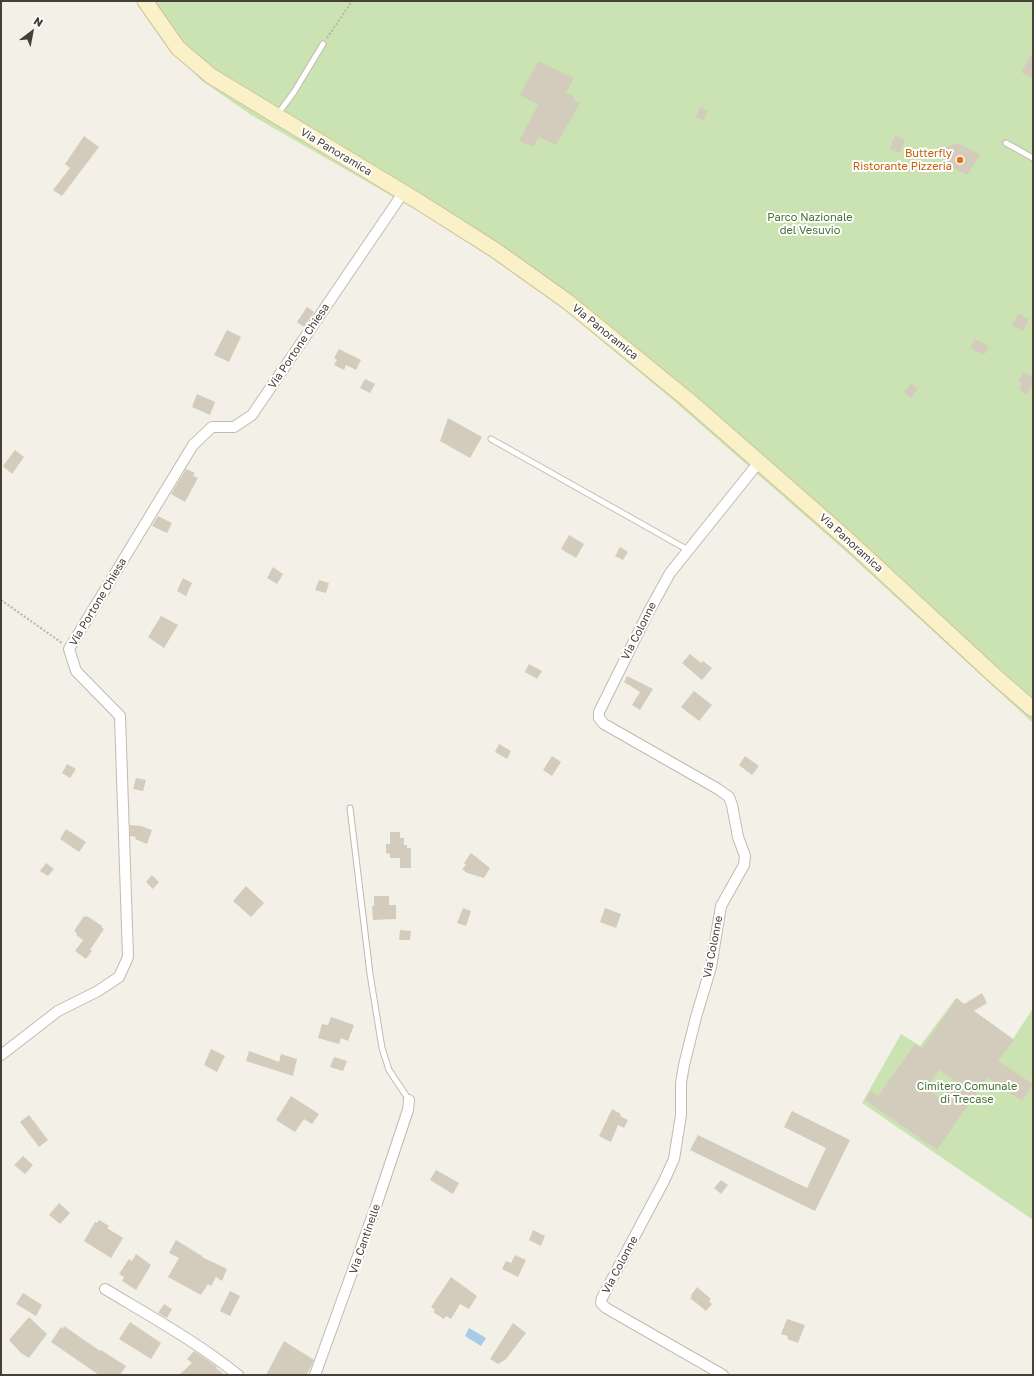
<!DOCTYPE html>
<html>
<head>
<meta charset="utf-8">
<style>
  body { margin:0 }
  #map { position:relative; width:1034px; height:1376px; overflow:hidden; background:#f2f0e7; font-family:"Golos Text",sans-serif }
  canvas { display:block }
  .frame { position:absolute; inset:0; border:2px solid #454037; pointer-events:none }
  .north { position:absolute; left:12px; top:12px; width:40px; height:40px; -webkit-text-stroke:3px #fff; paint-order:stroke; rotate:32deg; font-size:11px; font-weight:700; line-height:16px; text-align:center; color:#454037 }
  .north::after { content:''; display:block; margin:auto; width:14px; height:18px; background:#454037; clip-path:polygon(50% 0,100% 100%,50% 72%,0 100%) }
</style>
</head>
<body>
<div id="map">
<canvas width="1034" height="1376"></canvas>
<div class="frame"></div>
<div class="north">N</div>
</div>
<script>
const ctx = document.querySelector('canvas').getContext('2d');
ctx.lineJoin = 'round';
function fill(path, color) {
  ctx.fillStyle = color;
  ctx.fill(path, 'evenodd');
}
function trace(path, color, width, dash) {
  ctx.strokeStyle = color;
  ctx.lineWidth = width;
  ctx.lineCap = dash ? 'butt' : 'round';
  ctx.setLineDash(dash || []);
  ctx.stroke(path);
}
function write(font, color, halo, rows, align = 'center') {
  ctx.font = font + ' "Golos Text",sans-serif';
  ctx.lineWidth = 4;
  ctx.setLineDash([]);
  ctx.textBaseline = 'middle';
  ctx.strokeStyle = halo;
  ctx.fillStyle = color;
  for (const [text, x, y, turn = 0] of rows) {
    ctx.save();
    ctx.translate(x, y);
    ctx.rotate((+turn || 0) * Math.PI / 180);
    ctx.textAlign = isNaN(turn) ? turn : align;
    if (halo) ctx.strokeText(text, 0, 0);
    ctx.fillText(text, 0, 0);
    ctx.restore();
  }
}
fill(new Path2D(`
  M138,1H1033V723L851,556L673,400L525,277L456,233L251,115L201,80L161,38Z
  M956,998L1013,1039L1032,1010L1033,1011V1220L862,1103L901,1034L920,1046Z`), '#cbe3b3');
fill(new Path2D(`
  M469,1328L486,1338L481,1346L465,1336Z`), '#a8cbeb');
fill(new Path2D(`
  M1033,52V79L1021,72Z
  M538,61L574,78L566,93L574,97L573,100L580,103L556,145L539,137L533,147L519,141L538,105L520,95Z
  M700,107L708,111L704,120L696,117Z
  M895,135L905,140L900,153L890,149Z
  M84,136L99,147L62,196L53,190L70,168L65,164Z
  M958,143L980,155L967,175L947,165L937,150Z
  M307,307L314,312L304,327L297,322Z
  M1018,314L1029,319L1023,331L1012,325Z
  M227,330L241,337L229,362L214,355Z
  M975,339L989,346L984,355L970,348Z
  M339,349L361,360L356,370L346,365L344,370L334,365L337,360L334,358Z
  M1023,372L1033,377V384L1027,394L1019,390L1022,384L1018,382Z
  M365,379L375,384L370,393L360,388Z
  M911,383L918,389L911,398L904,392Z
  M197,394L215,402L210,415L192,407Z
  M448,418L482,437L470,458L440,441Z
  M15,450L24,457L12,474L3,466Z
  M186,469L195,473L193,476L198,478L185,502L171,494Z
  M158,516L172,523L167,533L152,526Z
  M569,535L584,544L576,558L561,549Z
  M620,547L628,552L623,560L615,556Z
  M273,567L283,574L277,584L267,578Z
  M183,578L192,583L186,596L177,591Z
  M319,580L329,583L326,593L315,590Z
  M161,616L178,625L164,648L148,637Z
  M690,654L701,663L703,661L712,668L702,680L682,663Z
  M529,664L542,671L537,679L525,672Z
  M627,676L653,689L640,710L632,705L640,692L624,682Z
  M694,691L712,705L699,721L681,707Z
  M499,744L511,751L507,759L495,752Z
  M552,756L561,762L552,776L543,770Z
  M745,756L759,766L752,775L739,765Z
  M67,764L76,769L70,778L62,773Z
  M136,778L146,780L143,791L133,789Z
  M130,825L141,826L152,830L147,844L135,839L136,837L130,836Z
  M66,829L86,842L79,852L60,839Z
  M390,832H400V838H404V845H407V848H411V868H400V858H390V854L386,853V844H390Z
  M471,853L490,868L484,878L467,873L462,869L466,865L464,863Z
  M46,863L54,869L48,876L40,871Z
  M152,875L159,882L153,889L146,882Z
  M246,886L264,903L251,917L233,901Z
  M374,896H389V905H396V919L373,920L372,906H374Z
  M463,908L471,911L466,926L457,923Z
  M605,908L621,914L616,928L600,922Z
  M84,916L86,917L87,916L102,926V928L104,929L90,950L92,951L86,959L75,951L83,940L76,935L77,933L74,931Z
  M400,930L411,931L410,940H399Z
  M982,993L987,1003L974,1011L1014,1040L998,1061L1033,1084L1022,1101L987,1078L937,1150L865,1100L871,1091L878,1096L915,1044L922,1049L957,998L964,1004ZM939,1070L954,1080L941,1099L926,1088Z
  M331,1017L354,1025L348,1041L341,1038L339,1044L318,1038L322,1024L328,1025Z
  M211,1049L225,1056L217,1072L204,1065Z
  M249,1051L279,1062L281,1054L297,1059L293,1076L246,1061Z
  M334,1057L347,1061L343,1071L330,1067Z
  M291,1096L319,1114L312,1124L304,1119L295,1132L276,1120Z
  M612,1109L621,1114L620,1116L628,1120L624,1128L618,1125L611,1142L599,1136Z
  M792,1111L850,1140L815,1211L690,1150L698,1135L807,1188L826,1148L784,1127Z
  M29,1115L48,1140L39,1147L20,1122Z
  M23,1156L33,1165L25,1174L14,1165Z
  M436,1170L459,1183L453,1194L430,1180Z
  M721,1180L728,1185L721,1194L714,1188Z
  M59,1203L70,1213L60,1224L49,1215Z
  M99,1220L109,1226L107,1228L123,1238L111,1258L84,1241L95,1222L97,1223Z
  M533,1230L545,1236L541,1246L529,1240Z
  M176,1240L202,1256V1257L227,1269L222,1281L216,1277L211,1286L208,1284L201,1295L168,1277L179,1258L169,1253Z
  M136,1254L151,1265L136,1290L122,1281L124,1277L119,1274L129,1259L132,1261Z
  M515,1255L526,1260L518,1277L502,1269L506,1261L511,1263Z
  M451,1277L477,1296L469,1309L460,1304L451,1319L446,1316L444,1319L433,1312L435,1310L431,1307Z
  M697,1287L711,1299L709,1301L712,1304L706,1311L690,1298L692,1296L691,1295Z
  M230,1291L240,1296L230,1316L220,1311Z
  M23,1293L42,1305L36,1316L16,1304Z
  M164,1304L172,1309L167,1318L158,1313Z
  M29,1317L47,1334L29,1358L21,1353L9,1340Z
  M787,1319L805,1325L798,1343L787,1339L788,1336L781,1334Z
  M130,1322L161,1343L151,1359L119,1339Z
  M513,1323L526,1333L506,1359L498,1364L490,1359Z
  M64,1326L100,1351L101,1350L126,1366L120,1375H99L51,1342L61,1327L63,1329Z
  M284,1341L314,1360L309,1371L306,1375H266Z
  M194,1351L217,1367L216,1368L225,1375H179L192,1363L187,1359Z`), '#d3ccbd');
const lane = new Path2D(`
  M277,115L294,92L323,44
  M1006,143L1033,158
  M491,439L688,550
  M350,808L370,974L382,1048L389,1070L409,1100`);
const street = new Path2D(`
  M1,1055L58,1011L98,991L119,977L128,957L120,716L76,671L69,649L193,445L212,427H234L252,415L403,193
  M105,1289C150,1316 197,1342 238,1375
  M315,1375L376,1206L408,1110L409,1100
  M723,1375L606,1308L601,1303L602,1298L611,1281L664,1181L674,1159L681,1115V1083L684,1065L696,1017L711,967L721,906L744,865L745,856L738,837L732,805L729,797L718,789L604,724L599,718V712L648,613L670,573L759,462`);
const secondary = new Path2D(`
  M145,1L178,48L211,76L416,200L495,250L568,302L687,399L759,462L848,540L996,677L1033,709`);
trace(lane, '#c0bbad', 7);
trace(street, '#c0bbad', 12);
trace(secondary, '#cfc49a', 17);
trace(new Path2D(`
  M327,38L352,1
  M1,600L62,643`), '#beb49d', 2, [2, 2]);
trace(lane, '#fff', 5);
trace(street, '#fff', 10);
trace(secondary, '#faf1c9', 15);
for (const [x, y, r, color] of [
  [960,160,4,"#e8710a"]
]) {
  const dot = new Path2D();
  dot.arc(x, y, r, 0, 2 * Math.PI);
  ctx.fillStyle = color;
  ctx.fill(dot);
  trace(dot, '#fff', 1.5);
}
write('11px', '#454037', '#fff', [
  ["Via Panoramica",336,152,31],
  ["Via Panoramica",605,332,39],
  ["Via Portone Chiesa",299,346,-56],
  ["Via Panoramica",851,543,42],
  ["Via Portone Chiesa",98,602,-59],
  ["Via Colonne",639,631,-63],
  ["Via Colonne",713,947,-79],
  ["Via Cantinelle",365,1239,-71],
  ["Via Colonne",620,1265,-62]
]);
write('11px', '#c56008', '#fff', [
  ["Butterfly",952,154],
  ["Ristorante Pizzeria",952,167]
], 'right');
write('11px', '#44722e', '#fff', [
  ["Parco Nazionale",810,218],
  ["del Vesuvio",810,231],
  ["Cimitero Comunale",967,1087],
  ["di Trecase",967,1100]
]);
</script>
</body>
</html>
